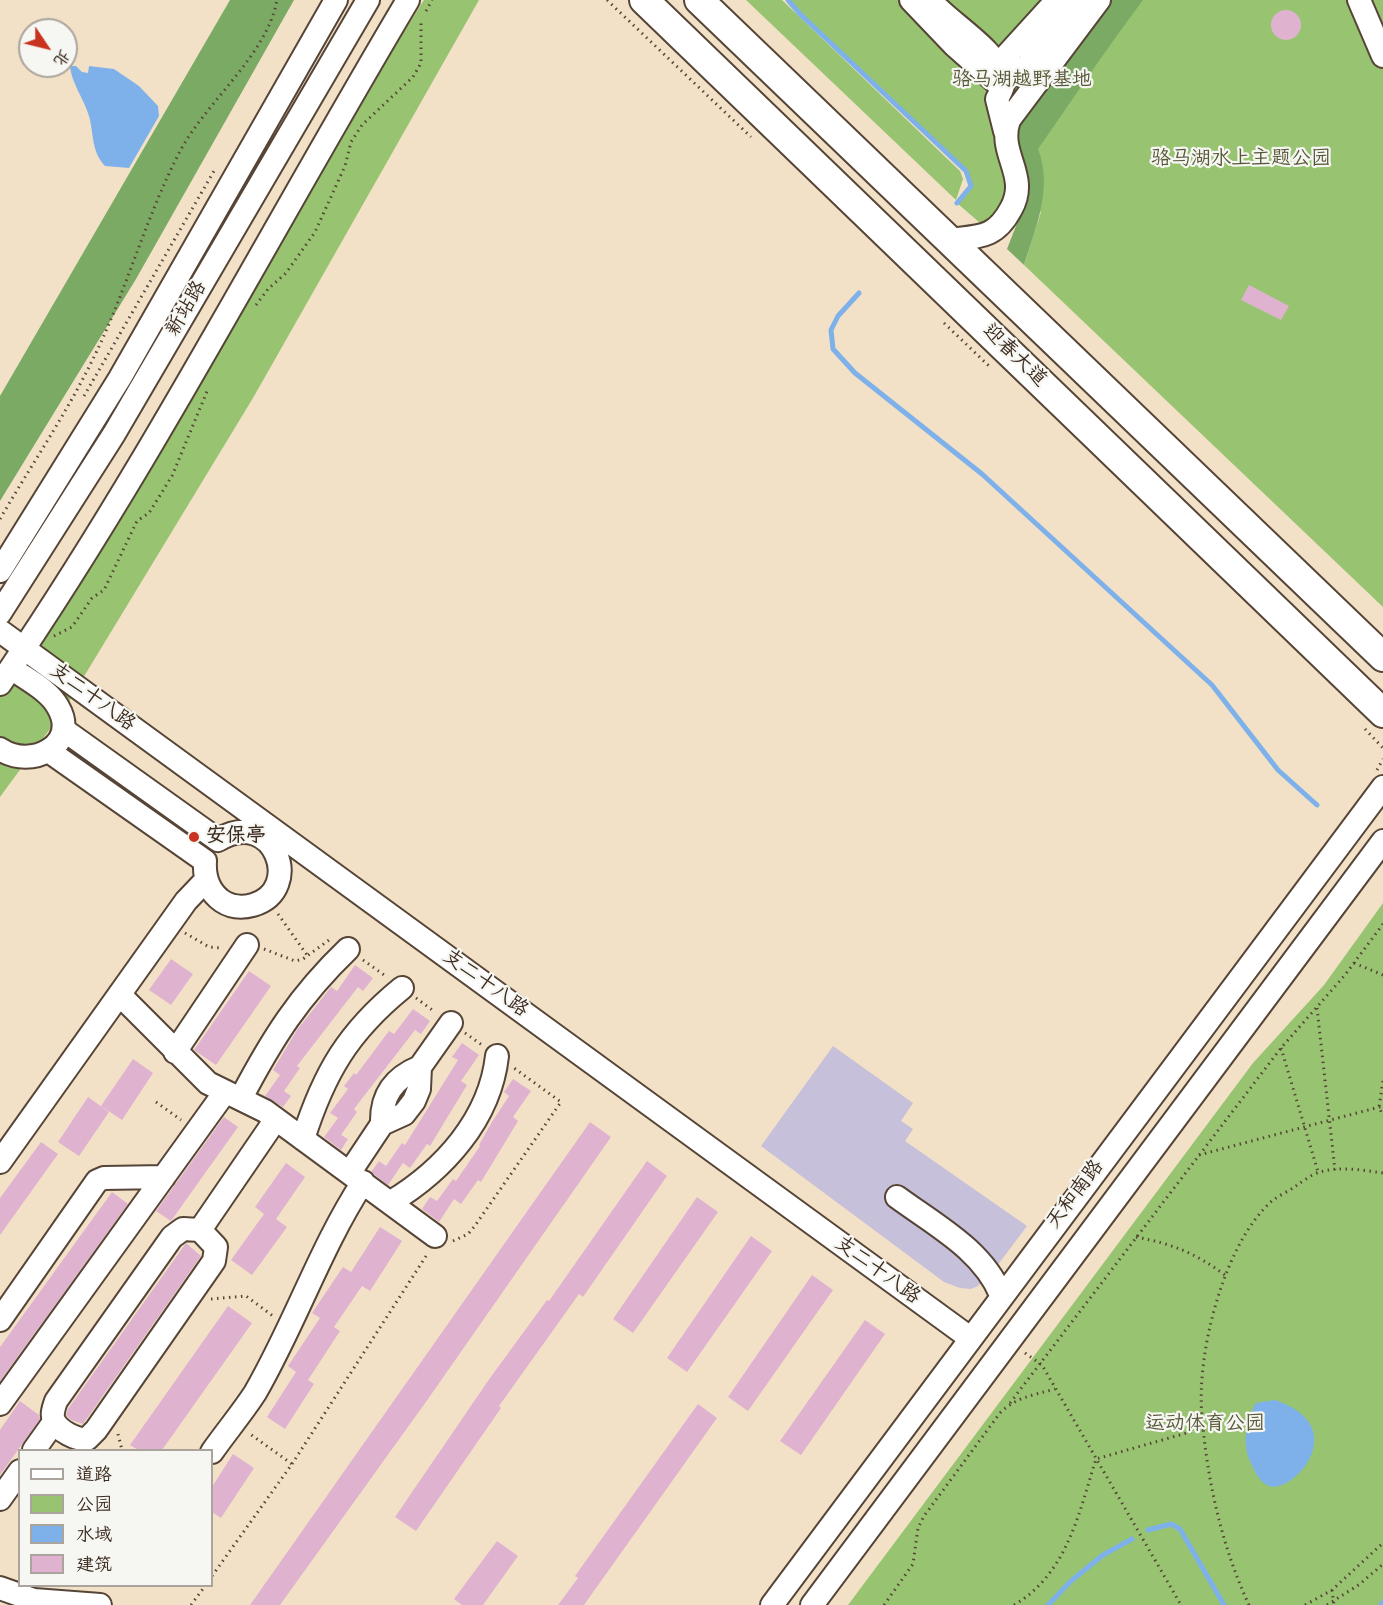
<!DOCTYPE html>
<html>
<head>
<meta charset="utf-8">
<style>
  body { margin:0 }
  #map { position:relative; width:1383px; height:1605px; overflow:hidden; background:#f2e1c7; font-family:Mynerve,"LXGW WenKai TC",sans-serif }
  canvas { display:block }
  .legend { position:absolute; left:18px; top:1449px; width:195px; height:138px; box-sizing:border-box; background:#f6f6f2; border:2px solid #aba49d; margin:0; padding:8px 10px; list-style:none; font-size:18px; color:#3b2a1e }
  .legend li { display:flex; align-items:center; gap:12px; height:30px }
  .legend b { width:30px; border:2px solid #aba49d }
  .north { position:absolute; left:18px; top:18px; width:60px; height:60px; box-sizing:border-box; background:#f6f6f2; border:2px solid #aba49d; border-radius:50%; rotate:125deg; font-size:16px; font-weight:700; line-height:24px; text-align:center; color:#3b2a1e }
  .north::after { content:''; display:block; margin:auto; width:21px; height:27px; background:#c8321e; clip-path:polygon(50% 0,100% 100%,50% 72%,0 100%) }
</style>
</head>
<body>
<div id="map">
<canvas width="1383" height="1605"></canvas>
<ul class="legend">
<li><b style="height:8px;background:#fff"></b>道路</li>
<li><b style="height:16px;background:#98c471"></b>公园</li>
<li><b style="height:16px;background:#7eb1ea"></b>水域</li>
<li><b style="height:16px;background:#dfb3cf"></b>建筑</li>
</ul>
<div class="north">北</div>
</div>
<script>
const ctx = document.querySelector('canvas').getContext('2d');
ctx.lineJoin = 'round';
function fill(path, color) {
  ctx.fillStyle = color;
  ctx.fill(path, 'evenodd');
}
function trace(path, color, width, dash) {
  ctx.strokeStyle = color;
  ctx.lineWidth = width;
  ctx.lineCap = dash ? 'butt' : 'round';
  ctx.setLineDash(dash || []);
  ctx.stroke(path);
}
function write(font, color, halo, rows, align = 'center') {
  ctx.font = font + ' Mynerve,"LXGW WenKai TC",sans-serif';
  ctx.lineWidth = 4.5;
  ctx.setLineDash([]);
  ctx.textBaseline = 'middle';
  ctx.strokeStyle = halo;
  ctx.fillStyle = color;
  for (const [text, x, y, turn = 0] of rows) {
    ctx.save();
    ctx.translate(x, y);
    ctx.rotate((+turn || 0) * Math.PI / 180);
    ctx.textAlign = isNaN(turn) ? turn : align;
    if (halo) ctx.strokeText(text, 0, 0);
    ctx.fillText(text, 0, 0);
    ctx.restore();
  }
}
fill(new Path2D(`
  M833,1046L913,1103L901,1121L913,1129L905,1141L1027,1226L1000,1262L978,1286L971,1289L960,1288L944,1282L761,1146Z`), '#c6c0da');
fill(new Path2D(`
  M424,0H479L253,398L63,711L0,797V697L67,599L345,124Z
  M746,0H782L960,171L963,179L956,200Z
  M788,0H1383V607L1024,265L1041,212L1027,198L987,229L957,203L971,186L966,171L800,14Z
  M1383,903V1605H848L1253,1063L1324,985Z`), '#98c471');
fill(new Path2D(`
  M230,0H294L136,279L0,501V396Z
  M1109,0H1143C1106,49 1073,99 1038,149C1053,188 1036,227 1024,265L1007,249L1027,198L1016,125Z`), '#7aaa63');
fill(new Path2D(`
  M70,66H76L82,72L88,73L89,66L114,69L139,86L158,106L159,116L129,168L105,166C91,151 94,134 89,116C84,99 71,82 70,66Z
  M1275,1400C1355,1427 1292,1495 1269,1486C1259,1482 1254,1470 1250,1461C1242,1444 1246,1419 1256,1403Z`), '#7eb1ea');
trace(new Path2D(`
  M788,0L800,14L966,171L971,186L957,203
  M859,293L838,316L831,330L833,349L855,373L982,474L1212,685L1278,770L1317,805
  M1148,1530L1171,1524L1180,1529L1224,1605
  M1048,1605L1071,1581L1103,1555L1132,1539
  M1381,1605L1383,1602`), '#7eb1ea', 5);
fill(new Path2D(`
  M1271 25a15 15 0 1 1 30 0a15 15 0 1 1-30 0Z
  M1249,285L1289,306L1281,320L1241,300Z
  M171,959L193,974L171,1005L149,990Z
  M355,965L373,978L363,991L358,987L297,1066L300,1068L284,1091L291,1096L283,1107L265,1096L280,1075L273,1070L297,1030L331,987L337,991Z
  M249,971L271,986L216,1065L194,1050Z
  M413,1009L430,1021L421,1034L415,1030L354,1109L357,1112L341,1135L348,1139L341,1150L324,1137L338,1118L330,1113L348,1089L344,1086L354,1073L356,1075L389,1031L394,1034Z
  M462,1043L479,1055L461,1081L467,1085L430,1146L427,1144L410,1168L403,1163L388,1185L371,1172L379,1161L386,1166L402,1143L405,1145L458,1060L452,1057Z
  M133,1059L153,1073L122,1120L101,1106Z
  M513,1079L531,1091L513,1117L518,1121L481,1182L478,1180L461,1204L454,1199L439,1222L422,1209L430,1197L437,1201L453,1179L456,1181L480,1146L479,1145L492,1122L509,1096L504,1092Z
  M88,1097L109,1112L79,1156L58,1142Z
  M224,1117L238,1127L171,1221L156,1211Z
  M590,1122L611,1137L428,1399L280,1605H250Z
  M41,1142L58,1154L0,1235V1198Z
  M647,1161L667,1176L583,1297L579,1294L499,1406L501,1408L416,1531L395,1517L490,1378L547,1300L549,1301Z
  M286,1163L305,1177L276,1219L287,1227L252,1275L231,1260L264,1214L255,1207Z
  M112,1192L128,1204L0,1381V1347Z
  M697,1197L718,1212L633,1333L613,1319Z
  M380,1227L402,1241L370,1291L362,1286L334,1327L340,1331L308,1380L314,1384L285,1429L267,1417L296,1372L288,1366L320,1318L312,1313L343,1267L351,1272Z
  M751,1236L772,1251L687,1372L667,1358Z
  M186,1243L201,1256L83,1424L71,1420L66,1415L68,1409Z
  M812,1275L833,1290L748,1411L728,1397Z
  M228,1306L252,1323L162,1450H138L130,1445Z
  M865,1320L885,1334L801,1455L780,1441Z
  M20,1401L39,1415L40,1419L0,1475V1430Z
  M698,1404L717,1418L584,1605H558L578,1578L575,1576Z
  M233,1454L254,1468L221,1518L212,1512V1487Z
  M497,1541L518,1556L483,1605H462L454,1599Z`), '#dfb3cf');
const minor = new Path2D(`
  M911,0L954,45L998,84
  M930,0C948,22 998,50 1003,78C1005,86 1000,93 997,99L1005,131
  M1359,0L1383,56
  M997,66L1057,0
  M1003,77L1018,74L1028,65L1079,0
  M948,240C979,236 995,239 1011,209C1030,175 997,154 1009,120L1099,0
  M0,571L120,378L336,0
  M0,613L114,434L368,0
  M0,631L970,1338
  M0,684C150,465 272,228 408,0
  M0,749C31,770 80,745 58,707C49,690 26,679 11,668
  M50,752L205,861C204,877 208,891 222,901C231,907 242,908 253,905C305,890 274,806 218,840L64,730
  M120,995L208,1083L265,1111L435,1236
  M175,1052L247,945
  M241,1098C272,1039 299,996 348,949
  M382,1124C381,1096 393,1078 420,1067
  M303,1139C324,1073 348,1032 402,988
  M0,1162L186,901L206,880
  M350,1172L382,1124L404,1114L414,1101L419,1089L420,1067L451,1023
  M897,1197C935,1225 983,1250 1001,1295
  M391,1202C444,1170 490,1119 497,1056
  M200,1230L216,1247L214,1261L96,1430L87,1439C76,1440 59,1431 54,1421C51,1414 54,1407 56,1401L172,1237L183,1229L200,1230L276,1119
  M0,1320L97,1181L104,1178L164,1177
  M0,1404L225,1092
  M34,1450L54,1422
  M212,1452C226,1432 242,1413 255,1393C295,1324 320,1248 363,1182
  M0,1499L20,1471
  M0,1588L34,1600L100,1605
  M772,1605L1383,787
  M812,1605L1383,841`);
const major = new Path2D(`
  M644,0L1383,713
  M699,0L1383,657`);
trace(minor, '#564537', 26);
trace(major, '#564537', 32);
trace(new Path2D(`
  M607,0L751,137
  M426,11L432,0
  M256,305L268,289L286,273L315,232L345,166L351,142L362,125L413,77L421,63V20
  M944,323L989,366
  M84,396L214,171
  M0,519C30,467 65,416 92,361C125,295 144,222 178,155C204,103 267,56 277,0
  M54,636L72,627L92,598L104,590L137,521L149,513L172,476L208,389
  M1365,729L1383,748
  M1377,770L1383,759
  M278,914L307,955
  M185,933L209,947L222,948
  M264,949L295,961L303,959L329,940
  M363,960L387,977
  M1354,963L1383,975
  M416,998L435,1012
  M1317,1008L1335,1170
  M465,1033L482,1045
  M1281,1048L1318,1172
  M1383,1081L1379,1107L1383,1116
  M156,1102L181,1120
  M1199,1155L1383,1106
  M1136,1237C1173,1244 1195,1253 1225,1275
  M453,1241L468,1234L474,1227L561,1102L514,1068
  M211,1299L246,1296L273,1316
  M1025,1353L1042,1365L1181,1605
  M1010,1403L1281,1048L1345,975L1383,924
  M118,1434L122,1450
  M292,1464L428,1253
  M212,1576L292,1464L250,1434
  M1332,1590L1334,1605
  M191,1605L205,1586
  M884,1605L913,1564L918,1528L924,1516L1000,1413C1016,1397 1034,1395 1055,1389
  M1014,1605C1067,1574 1079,1513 1096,1459L1204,1428
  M1249,1605C1222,1547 1207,1480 1202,1416C1196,1354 1224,1242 1273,1200C1280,1195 1289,1191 1296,1186C1303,1181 1312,1174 1320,1172C1340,1166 1362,1170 1383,1173
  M1305,1605L1332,1590L1383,1543
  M1327,1605L1360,1584L1383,1564`), '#564537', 3, [1.5, 4.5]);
trace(minor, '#fff', 22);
trace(major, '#fff', 28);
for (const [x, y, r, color] of [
  [194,837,6,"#c8321e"]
]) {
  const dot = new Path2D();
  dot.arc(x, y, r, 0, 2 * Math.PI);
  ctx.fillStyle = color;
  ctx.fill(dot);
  trace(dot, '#f6f6f2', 2);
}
write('20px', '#575837', '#f6f6f2', [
  ["骆马湖越野基地",1022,81],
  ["骆马湖水上主题公园",1241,160],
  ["运动体育公园",1205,1425]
]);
write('20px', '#3b2a1e', '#f6f6f2', [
  ["新站路",187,309,-60],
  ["迎春大道",1014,356,44],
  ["支二十八路",92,698,36],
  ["支二十八路",485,984,36],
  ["天和南路",1076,1195,-53],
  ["支二十八路",877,1271,36]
]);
write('bold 20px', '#3b2a1e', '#f6f6f2', [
  ["安保亭",206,837]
], 'left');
</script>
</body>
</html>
